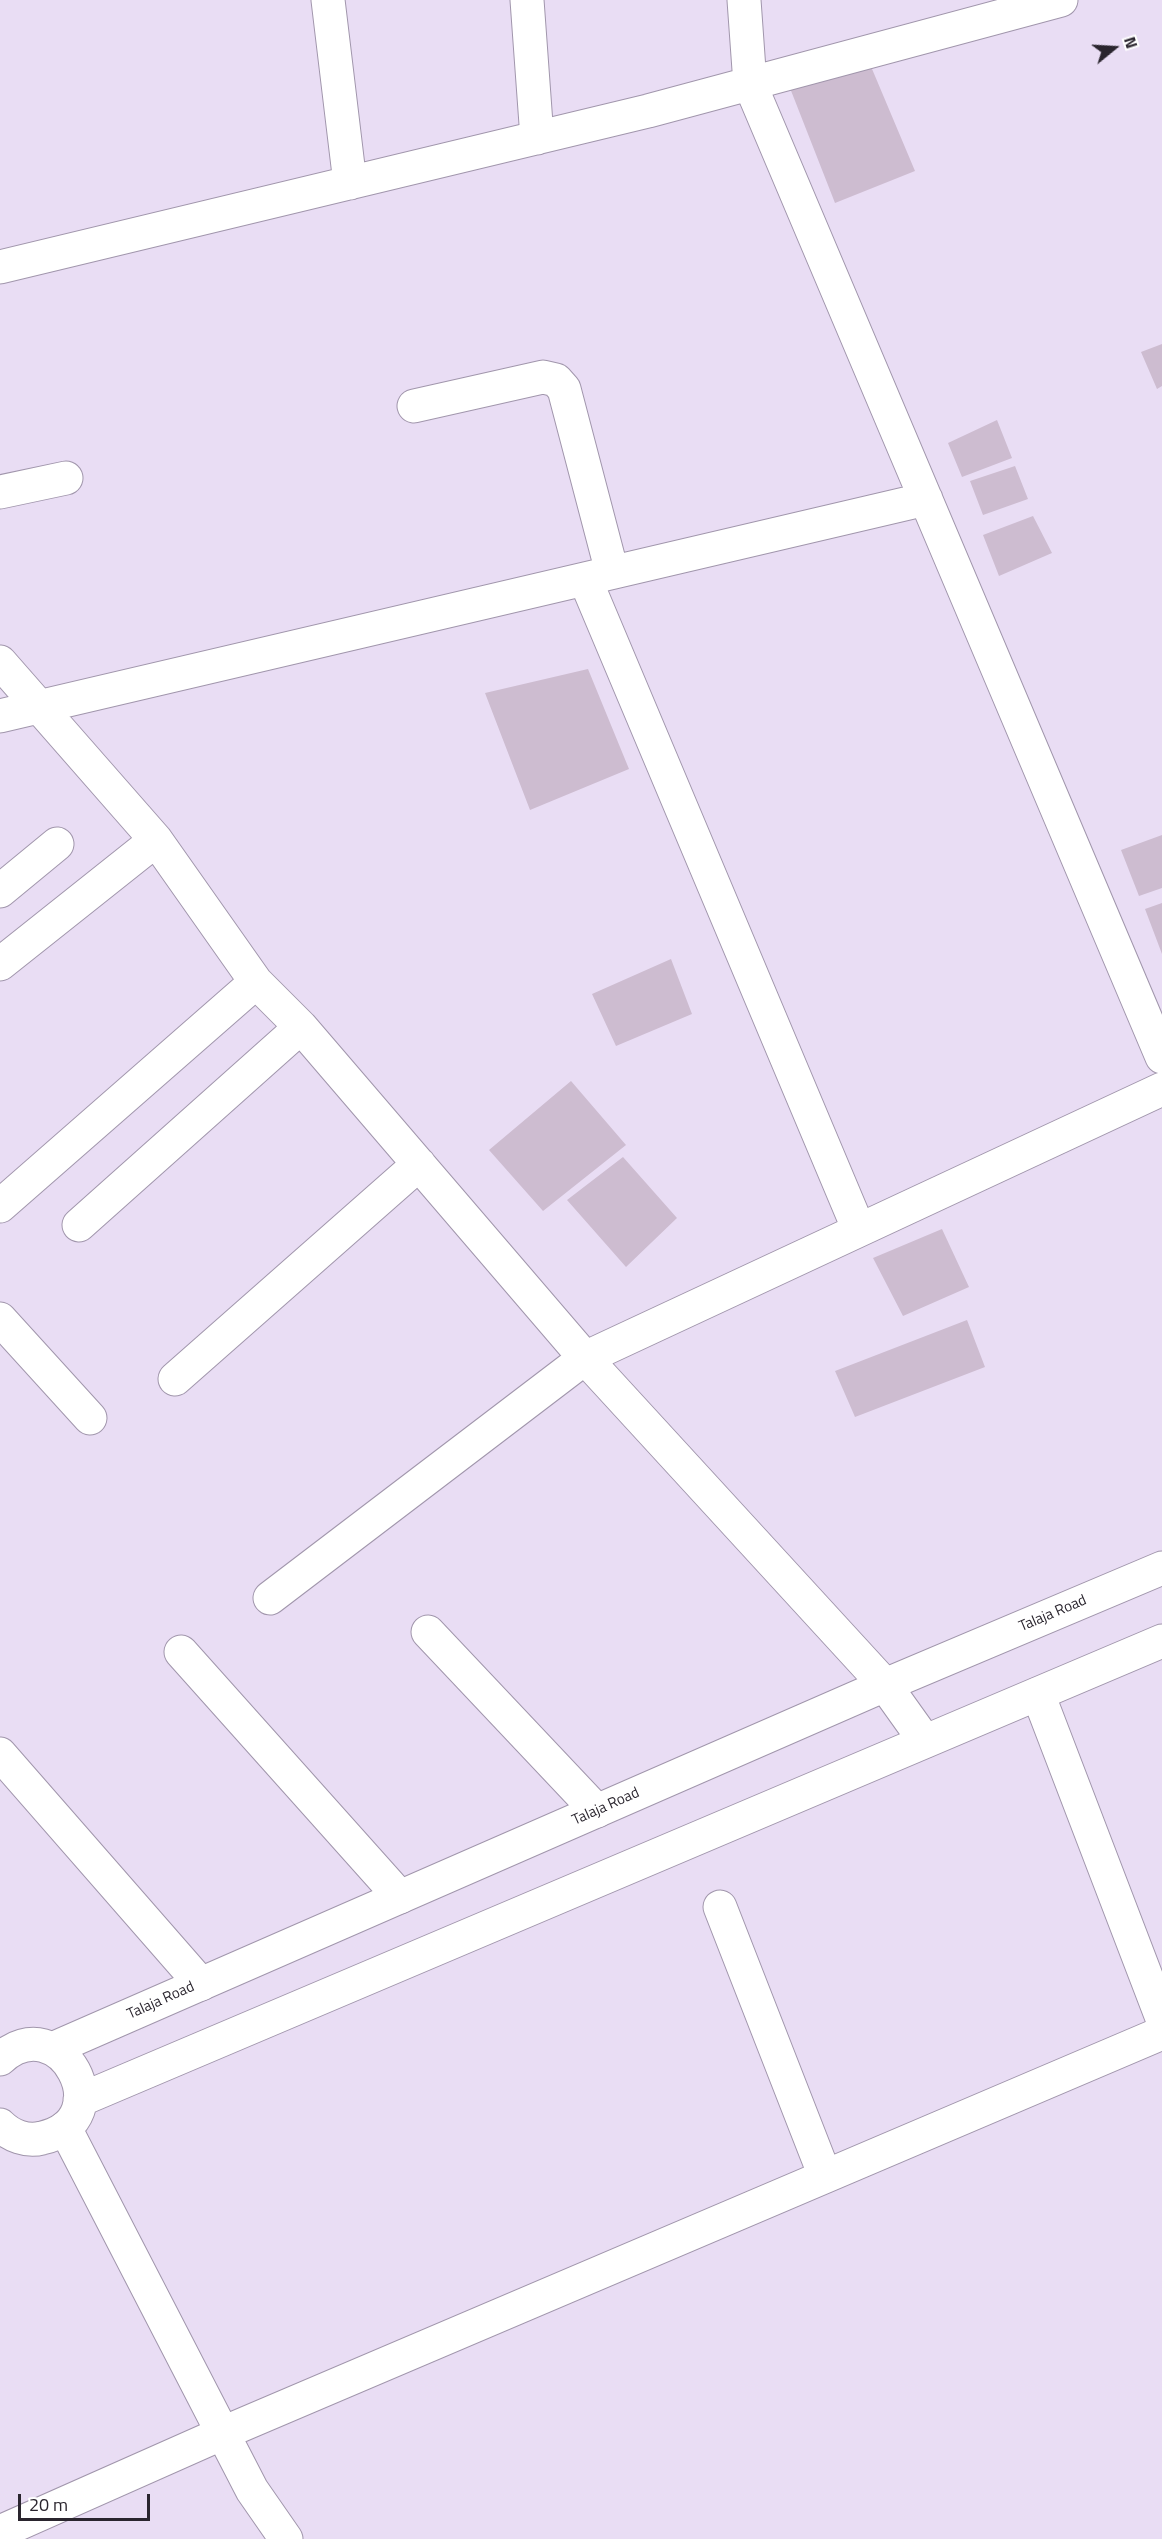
<!DOCTYPE html>
<html>
<head>
<meta charset="utf-8">
<style>
  body { margin:0 }
  #map { position:relative; width:1162px; height:2539px; overflow:hidden; background:#e9ddf4; font-family:"Titillium Web",sans-serif }
  canvas { display:block }
  .north { position:absolute; left:1084px; top:18px; width:60px; height:60px; -webkit-text-stroke:4px #fff; paint-order:stroke; rotate:72deg; font-size:16px; font-weight:700; line-height:24px; text-align:center; color:#2a252e }
  .north::after { content:''; display:block; margin:auto; width:21px; height:27px; background:#2a252e; clip-path:polygon(50% 0,100% 100%,50% 72%,0 100%) }
  .scale { position:absolute; left:18px; top:2494px; width:132px; height:27px; box-sizing:border-box; border:3px solid #2a252e; border-top:0; padding-left:8px; font-size:18px; line-height:21px; white-space:nowrap; color:#2a252e; -webkit-text-stroke:4px #fff; paint-order:stroke }
</style>
</head>
<body>
<div id="map">
<canvas width="1162" height="2539"></canvas>
<div class="north">N</div>
<div class="scale">20 m</div>
</div>
<script>
const ctx = document.querySelector('canvas').getContext('2d');
ctx.lineJoin = 'round';
function fill(path, color) {
  ctx.fillStyle = color;
  ctx.fill(path, 'evenodd');
}
function trace(path, color, width, dash) {
  ctx.strokeStyle = color;
  ctx.lineWidth = width;
  ctx.lineCap = dash ? 'butt' : 'round';
  ctx.setLineDash(dash || []);
  ctx.stroke(path);
}
function write(font, color, halo, rows, align = 'center') {
  ctx.font = font + ' "Titillium Web",sans-serif';
  ctx.lineWidth = 5;
  ctx.setLineDash([]);
  ctx.textBaseline = 'middle';
  ctx.strokeStyle = halo;
  ctx.fillStyle = color;
  for (const [text, x, y, turn = 0] of rows) {
    ctx.save();
    ctx.translate(x, y);
    ctx.rotate((+turn || 0) * Math.PI / 180);
    ctx.textAlign = isNaN(turn) ? turn : align;
    if (halo) ctx.strokeText(text, 0, 0);
    ctx.fillText(text, 0, 0);
    ctx.restore();
  }
}
fill(new Path2D(`
  M867,57L915,171L835,203L788,83Z
  M1162,344V386L1157,389L1141,352Z
  M997,420L1012,458L962,477L948,443Z
  M1015,466L1028,499L983,515L970,481Z
  M1033,516L1052,553L999,576L983,535Z
  M588,669L629,769L530,810L485,693Z
  M1162,835V888L1139,896L1121,850Z
  M1162,903V954L1145,909Z
  M671,959L692,1014L616,1046L592,994Z
  M571,1081L626,1145L543,1211L489,1150Z
  M623,1157L677,1218L626,1267L567,1200Z
  M942,1229L969,1287L903,1316L873,1258Z
  M967,1320L985,1367L855,1417L835,1371Z`), '#cdbcd0');
const minor = new Path2D(`
  M328,0L350,183
  M527,0L537,138
  M744,0L750,84L1162,1057
  M0,267L648,111L1061,0
  M414,406L543,377L556,380L564,389L612,572
  M0,492L66,478
  M585,579L859,1230
  M0,662L156,840L256,982L301,1027L585,1358L885,1685L925,1741
  M0,716L926,499
  M0,891L57,844
  M0,964L156,840
  M0,1206L256,982
  M79,1225L301,1027
  M0,1319L90,1418
  M175,1379L419,1164
  M270,1598L585,1358L1162,1089
  M428,1632L597,1811
  M181,1652L400,1897
  M1038,1694L1162,2018
  M0,1754L201,1984
  M720,1907L825,2176
  M65,2128L252,2490L286,2539
  M0,2532L223,2433L1162,2033`);
const primary = new Path2D(`
  M52,2049L885,1685L1162,1568
  M0,2059C60,2004 123,2120 42,2138C27,2142 11,2136 0,2125
  M80,2100L1162,1641`);
trace(minor, '#a196ac', 35);
trace(primary, '#a196ac', 35);
trace(minor, '#fff', 33);
trace(primary, '#fff', 33);
write('15px', '#2a252e', '#fff', [
  ["Talaja Road",1053,1614,-23],
  ["Talaja Road",606,1807,-24],
  ["Talaja Road",161,2001,-24]
]);
</script>
</body>
</html>
